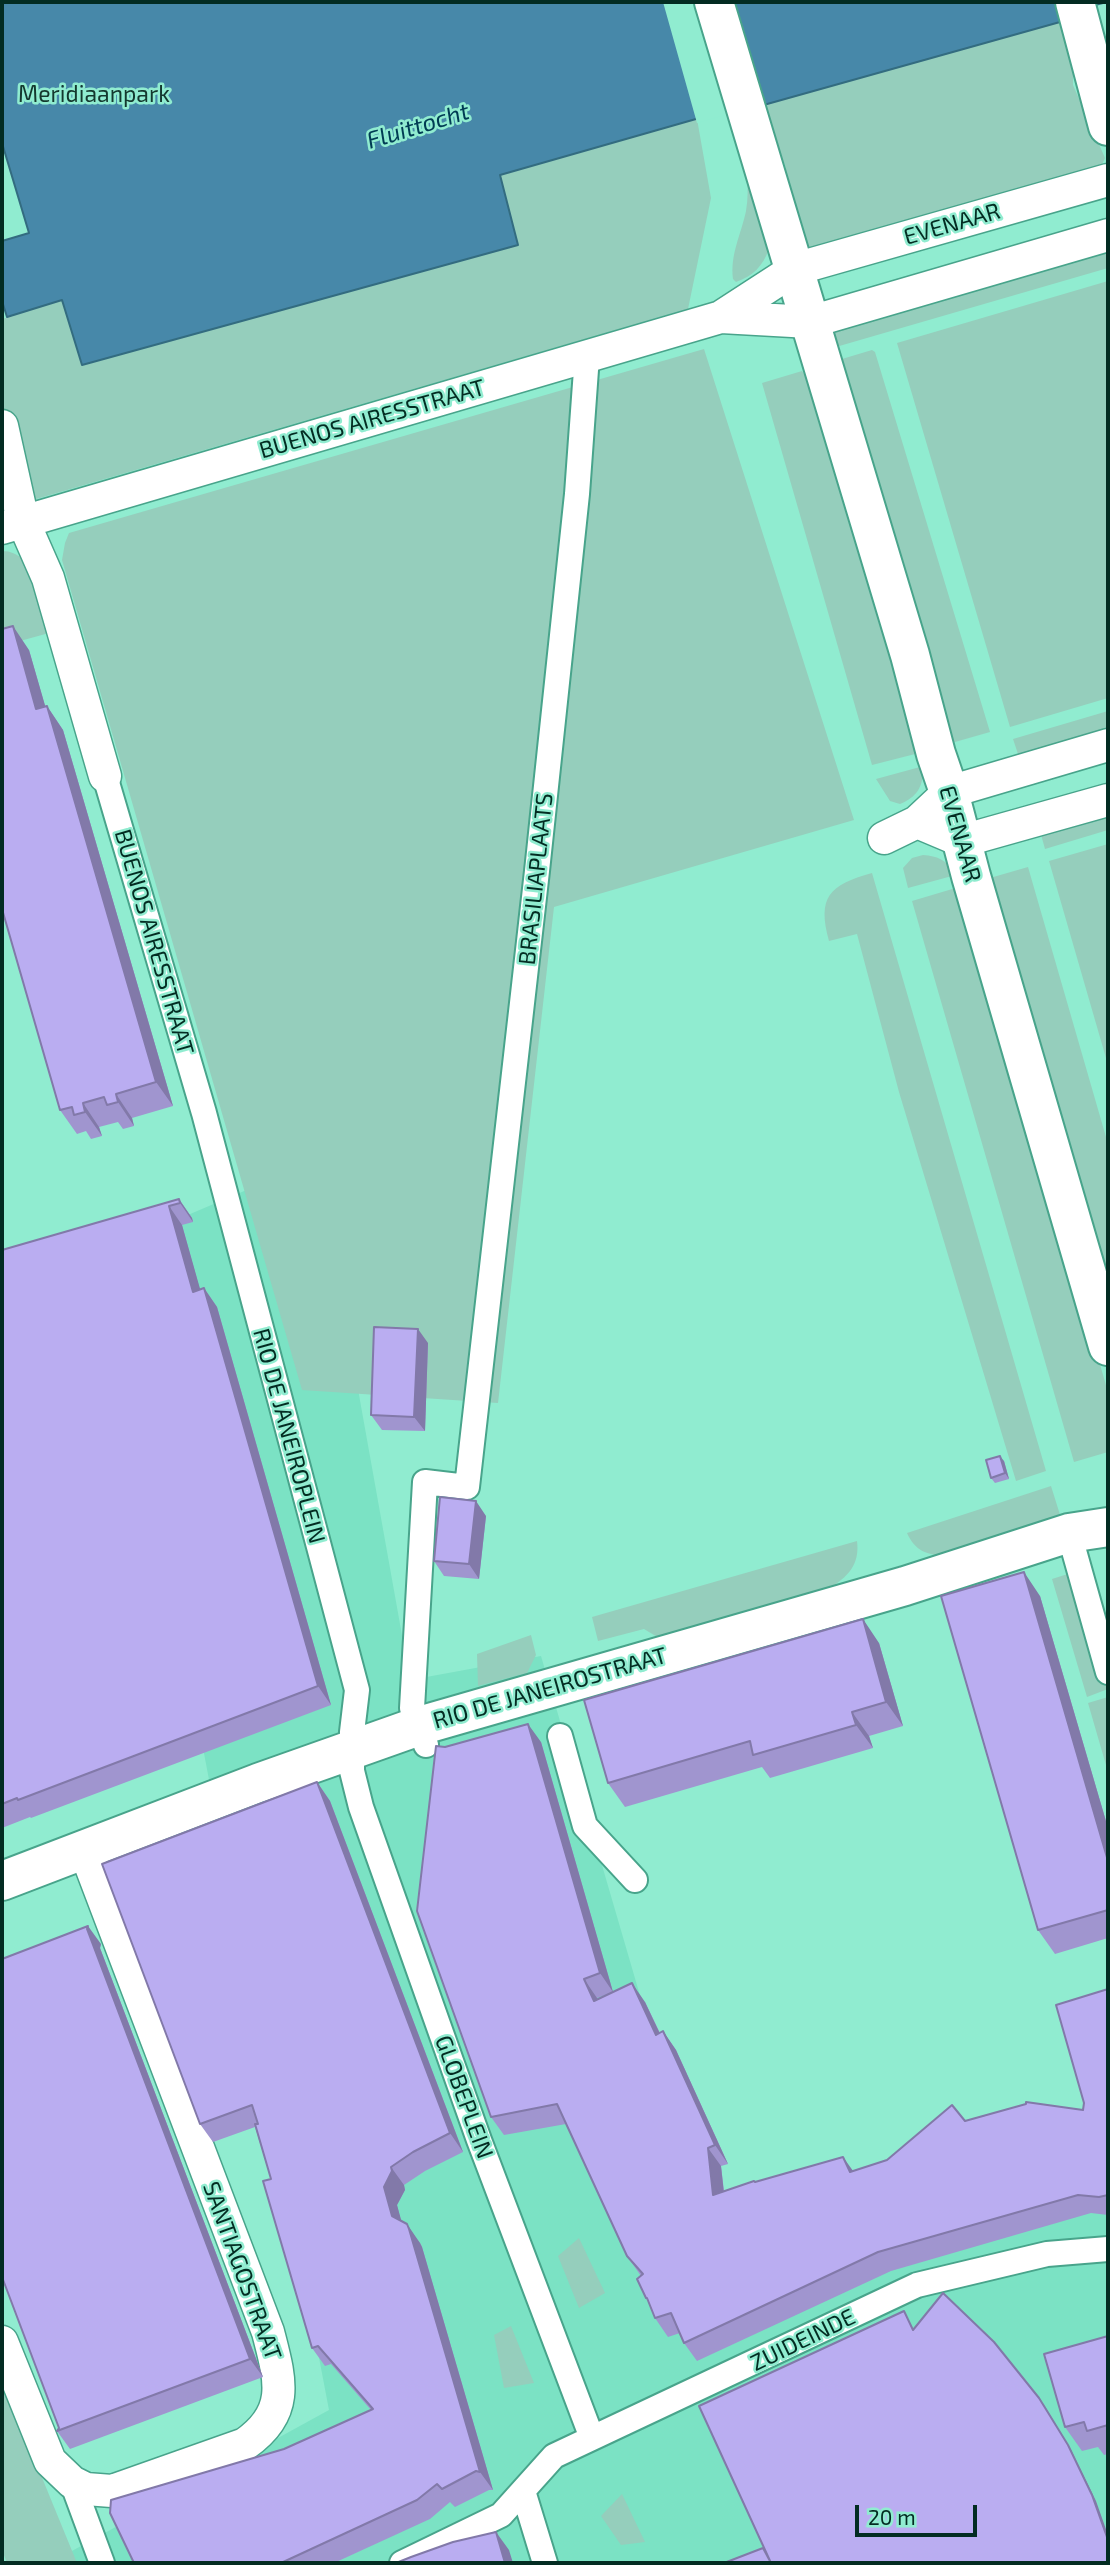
<!DOCTYPE html>
<html>
<head>
<meta charset="utf-8">
<style>
  body { margin:0 }
  #map { position:relative; width:1110px; height:2565px; overflow:hidden; background:#90ecd0; font-family:"Exo 2",sans-serif }
  canvas { display:block }
  .frame { position:absolute; inset:0; border:4px solid #032c22; pointer-events:none }
  .scale { position:absolute; left:855px; top:2505px; width:122px; height:32px; box-sizing:border-box; border:4px solid #032c22; border-top:0; padding-left:9px; font-size:21px; line-height:24px; white-space:nowrap; color:#032c22; -webkit-text-stroke:5px #90ecd0; paint-order:stroke }
</style>
</head>
<body>
<div id="map">
<canvas width="1110" height="2565"></canvas>
<div class="frame"></div>
<div class="scale">20 m</div>
</div>
<script>
const ctx = document.querySelector('canvas').getContext('2d');
ctx.lineJoin = 'round';
function fill(path, color) {
  ctx.fillStyle = color;
  ctx.fill(path, 'evenodd');
}
function trace(path, color, width, dash) {
  ctx.strokeStyle = color;
  ctx.lineWidth = width;
  ctx.lineCap = dash ? 'butt' : 'round';
  ctx.setLineDash(dash || []);
  ctx.stroke(path);
}
function write(font, color, halo, rows, align = 'center') {
  ctx.font = font + ' "Exo 2",sans-serif';
  ctx.lineWidth = 5;
  ctx.setLineDash([]);
  ctx.textBaseline = 'middle';
  ctx.strokeStyle = halo;
  ctx.fillStyle = color;
  for (const [text, x, y, turn = 0] of rows) {
    ctx.save();
    ctx.translate(x, y);
    ctx.rotate((+turn || 0) * Math.PI / 180);
    ctx.textAlign = isNaN(turn) ? turn : align;
    if (halo) ctx.strokeText(text, 0, 0);
    ctx.fillText(text, 0, 0);
    ctx.restore();
  }
}
fill(new Path2D(`
  M317,1160L410,1680L541,1656L711,2239L1108,2151V2563H50L329,2410L108,1249Z`), '#7be2c4');
fill(new Path2D(`
  M1060,22L1073,63V85L1105,158L1099,171L802,257L785,165L760,106Z
  M697,119L711,198L688,309L2,509V319L62,300L82,365L518,245L499,175Z
  M747,176L769,249C763,266 753,276 736,282L733,279C730,254 741,235 746,211C748,199 748,188 747,176Z
  M1108,249V268L829,349L830,331Z
  M1108,281V698L1010,727L897,343Z
  M704,349L854,820L554,907L498,1403L302,1390L62,560L65,543L69,533Z
  M872,350L875,352L990,732L941,746L832,362Z
  M802,371L817,393L923,752L872,765L762,383Z
  M2,551C38,551 41,606 49,633L2,646Z
  M1108,711V731L1019,757L1013,739Z
  M920,767L923,769C923,787 917,797 900,804L890,801L876,779Z
  M1108,811V830L1045,849L1040,831Z
  M1108,844V1065L1049,861Z
  M923,855C938,856 945,860 953,871L952,876L908,888L903,868L912,858Z
  M1028,867L1108,1144V1309L983,880Z
  M872,873L1046,1471L1016,1481L899,1092L857,934L829,941C817,897 829,885 872,873Z
  M959,887L961,888L1108,1392V1452L1074,1462L912,901Z
  M1051,1486L1061,1518L946,1556C927,1555 915,1551 907,1533Z
  M857,1541C860,1565 848,1577 828,1589L659,1638L644,1629L598,1641L592,1617Z
  M1074,1572L1108,1689L1087,1697L1052,1579Z
  M531,1635L536,1655L527,1673L478,1686L477,1654Z
  M1108,1697V1772L1088,1703Z
  M579,2238L605,2293L579,2308L558,2256Z
  M511,2326L534,2383L504,2388L494,2335Z
  M2,2380L77,2563H7L2,2550Z
  M622,2494L645,2542L621,2545L601,2516Z`), '#95cebc');
const water = new Path2D(`
  M2,2H1107L1091,6L1060,22L760,106L724,111L500,175L518,245L82,365L62,300L7,317L2,301V241L29,233L2,143Z`);
fill(water, '#4788a9');
trace(water, '#336c80', 2);
fill(new Path2D(`
  M663,2H735L765,109L725,115L697,123Z`), '#90ecd0');
const pedestrian = new Path2D(`
  M105,776L204,1113L357,1690L352,1732V1771L361,1807L479,2140L592,2438
  M1069,1533L1108,1672
  M560,1736L585,1826L635,1880
  M426,1745L412,1708L425,1482L467,1487L537,871L577,494L587,356
  M72,2482L102,2563
  M523,2491L545,2563
  M402,2563L501,2515L554,2456L917,2285L1047,2254L1108,2249`);
const minor = new Path2D(`
  M721,317L810,322L1108,235
  M2,426L23,521L48,578L105,776
  M2,528L721,317L795,269L1108,180
  M1108,745L949,792L917,822L962,841L1108,800
  M884,838L917,822
  M2,2342L50,2461L72,2482L86,2489L112,2491L245,2444C291,2412 280,2379 268,2332L84,1848`);
const tertiary = new Path2D(`
  M2,1881L258,1783L419,1726L905,1586L1069,1533L1108,1527`);
const secondary = new Path2D(`
  M714,2L910,655L936,754L949,792L971,876L1108,1346
  M1075,2L1108,126`);
trace(pedestrian, '#48a48b', 28);
trace(minor, '#48a48b', 35);
trace(tertiary, '#48a48b', 42);
trace(secondary, '#48a48b', 42);
trace(pedestrian, '#fff', 24);
trace(minor, '#fff', 32);
trace(tertiary, '#fff', 38);
trace(secondary, '#fff', 38);
fill(new Path2D(`
  M29,650L45,706H47L63,730L173,1106L132,1118L134,1126L123,1129L118,1122L99,1127L102,1136L91,1139L86,1131L77,1134L60,1110Z
  M179,1199L192,1218L193,1222L182,1225L200,1290L204,1288L217,1307L331,1705L31,1818L30,1817L2,1828V1250Z
  M428,1343L425,1431L382,1430L371,1415Z
  M1004,1461L1009,1479L995,1483L991,1478Z
  M486,1516L479,1579L444,1576L434,1561Z
  M1040,1596L1108,1828V1938L1055,1954L1038,1930Z
  M879,1643L903,1726L869,1736L873,1748L770,1778L762,1767L625,1807L608,1783Z
  M541,1742L613,1992L597,1998V1999L645,2002L660,2033L663,2031L676,2050L728,2164L721,2166L724,2191L755,2182L853,2171L887,2160L965,2121L1083,2110L1108,1989V2215L1091,2213L891,2271L697,2361L684,2343L680,2333L668,2337L655,2318L650,2304L646,2298L641,2276L627,2256L566,2124L504,2135L491,2117L445,1747Z
  M317,1782L330,1801L463,2152L425,2171L404,2185L405,2190L397,2205L401,2221L420,2243L422,2247L493,2490H489L455,2507L450,2502L430,2519L334,2563H134L284,2449L371,2410L331,2364L325,2366L312,2348L271,2179L255,2127L213,2142L200,2124Z
  M101,1944L100,1948L263,2377L70,2449L57,2431L59,2428L2,1959Z
  M1108,2336V2454L1104,2455L1098,2447L1082,2451L1065,2427Z`), '#a095cf');
fill(new Path2D(`
  M13,626L29,650L53,733L36,709Z
  M47,706L63,730L173,1106L156,1082Z
  M116,1094L132,1118L134,1126L118,1102Z
  M83,1103L99,1127L102,1136L85,1112Z
  M179,1199L192,1218L193,1222L180,1203Z
  M169,1206L182,1225L206,1310L193,1292Z
  M204,1288L217,1307L331,1705L318,1686Z
  M418,1329L428,1343L425,1431L414,1417Z
  M1000,1456L1004,1461L1009,1479L1005,1473Z
  M476,1501L486,1516L479,1579L469,1564Z
  M1024,1572L1040,1596L1108,1828V1861Z
  M863,1619L879,1643L903,1726L886,1702Z
  M852,1712L869,1736L873,1748L856,1725Z
  M528,1724L541,1742L613,1992L600,1973Z
  M317,1782L330,1801L463,2152L450,2133Z
  M88,1926L101,1944L100,1948L263,2377L250,2359L87,1929Z
  M584,1979L597,1998L607,2019L594,2001Z
  M632,1983L645,2002L669,2053L656,2035Z
  M663,2031L676,2050L728,2164L715,2145Z
  M708,2148L721,2166L726,2213L713,2195Z
  M843,2157L856,2175L850,2172Z
  M391,2167L404,2185L405,2190L397,2205L405,2234L392,2216L384,2187Z
  M407,2224L420,2243L422,2247L493,2490L480,2472Z
  M1043,2403L1071,2450L1096,2501L1108,2535V2540Z
  M496,2532L509,2550L513,2563H505Z`), '#8279a9');
const building = new Path2D(`
  M13,626L36,709L47,706L156,1082L116,1094L118,1102L107,1105L104,1097L83,1103L85,1112L74,1115L72,1107L60,1110L2,909V629Z
  M179,1199L180,1203L169,1206L193,1292L204,1288L318,1686L18,1800L17,1798L2,1804V1250Z
  M374,1327L418,1329L414,1417L371,1415Z
  M1000,1456L1005,1473L991,1478L986,1460Z
  M440,1497L476,1501L469,1564L434,1561Z
  M1024,1572L1108,1861V1910L1038,1930L941,1596Z
  M863,1619L886,1702L852,1712L856,1725L753,1755L750,1741L608,1783L584,1700Z
  M528,1724L600,1973L584,1979L594,2001L632,1983L656,2035L663,2031L715,2145L708,2148L713,2195L754,2181L755,2182L843,2157L850,2172L887,2160L952,2105L965,2121L1026,2104V2102L1083,2110L1084,2103L1056,2005L1108,1989V2195L1099,2197L1078,2195L878,2252L684,2343L671,2313L655,2318L647,2298H646L637,2279L643,2274L627,2256L557,2104L491,2117L417,1911L436,1746L445,1747Z
  M317,1782L450,2133L413,2152L391,2167L392,2171L384,2187L392,2216L407,2224L409,2229L480,2472L476,2471L442,2489L437,2484L417,2500L281,2563H134L110,2513L111,2500L284,2449L373,2409L318,2346L312,2348L263,2181L271,2179L255,2124H258L252,2105L200,2124L102,1864Z
  M88,1926L87,1929L250,2359L57,2431L59,2428L2,2277V1959Z
  M943,2293L994,2342L1039,2398L1068,2445L1092,2495L1108,2540V2563H771L699,2406L904,2311L913,2330Z
  M1108,2336V2425L1087,2431L1084,2422L1065,2427L1044,2354Z
  M496,2532L505,2563H396L411,2557L453,2542Z
  M763,2548L771,2563H724Z`);
fill(building, '#baadf1');
trace(building, '#8279a9', 2);
write('23px', '#14382e', '#90ecd0', [
  ["Meridiaanpark",94,94]
]);
write('23px', '#032c22', '#90ecd0', [
  ["EVENAAR",952,224,-16],
  ["BUENOS AIRESSTRAAT",372,419,-16],
  ["EVENAAR",960,834,74],
  ["BRASILIAPLAATS",536,879,-84],
  ["BUENOS AIRESSTRAAT",154,942,74],
  ["RIO DE JANEIROPLEIN",289,1436,75],
  ["RIO DE JANEIROSTRAAT",550,1688,-16],
  ["GLOBEPLEIN",464,2097,70],
  ["SANTIAGOSTRAAT",242,2271,70],
  ["ZUIDEINDE",803,2340,-26]
]);
write('italic 24px', '#003b53', '#90ecd0', [
  ["Fluittocht",418,126,-17]
]);
</script>
</body>
</html>
